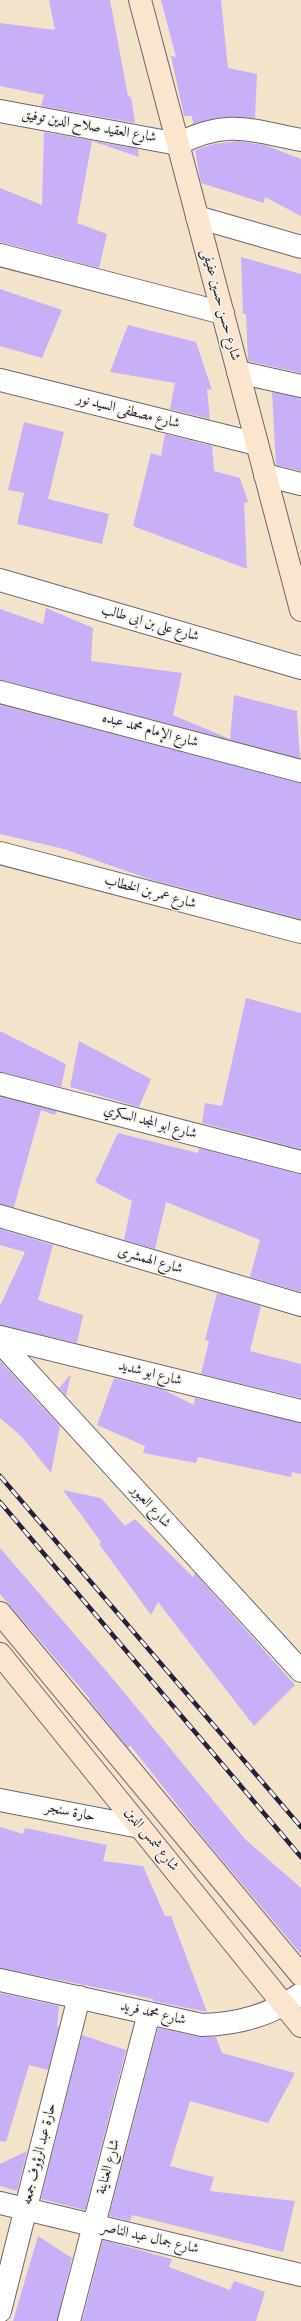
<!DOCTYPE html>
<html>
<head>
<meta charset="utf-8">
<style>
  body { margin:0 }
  canvas { display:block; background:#f4e3cb }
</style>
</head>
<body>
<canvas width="301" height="2321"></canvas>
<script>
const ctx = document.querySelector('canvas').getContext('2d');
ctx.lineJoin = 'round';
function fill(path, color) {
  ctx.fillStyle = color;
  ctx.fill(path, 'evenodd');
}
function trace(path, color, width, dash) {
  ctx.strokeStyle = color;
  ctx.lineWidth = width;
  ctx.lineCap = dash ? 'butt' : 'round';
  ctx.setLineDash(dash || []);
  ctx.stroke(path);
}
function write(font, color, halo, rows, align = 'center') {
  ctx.font = font + ' "IM FELL English",Amiri,serif';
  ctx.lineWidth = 3;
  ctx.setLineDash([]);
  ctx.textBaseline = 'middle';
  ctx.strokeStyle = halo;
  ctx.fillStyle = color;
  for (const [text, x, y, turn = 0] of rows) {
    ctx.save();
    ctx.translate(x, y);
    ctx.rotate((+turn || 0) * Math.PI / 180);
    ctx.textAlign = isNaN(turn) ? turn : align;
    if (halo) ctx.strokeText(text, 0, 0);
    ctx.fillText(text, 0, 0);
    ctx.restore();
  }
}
fill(new Path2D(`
  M49,0H110L128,96L131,97L135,123L41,106L44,95L0,86V23L55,30Z
  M161,0H221L228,68L257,74L255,118L223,117L193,124L192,116H184L171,56L176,57Z
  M44,132L138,149L139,157L92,141L77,223L107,234L99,268L0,242V188L42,205Z
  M238,141L265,145L301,159V216L265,197L264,203L201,183L195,150L214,144Z
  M241,257L301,274V373L248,361L246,314H243Z
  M0,289L62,310L42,358L0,346Z
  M128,325L196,342L212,390L207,389L210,419L170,409L175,383L110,372Z
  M272,392L301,398V471L276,465Z
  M24,422L64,432L48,499L109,514L102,544L17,524L24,493L8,490Z
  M165,434L212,446L214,471L240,478L248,502L244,503L247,569L133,526L151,453L161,456Z
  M46,608L93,628L91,661L182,673L173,715L230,739L234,695L297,711L300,758L0,680V609L43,624Z
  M0,705L301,783V919L149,879L64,849L0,834Z
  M246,998L301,1013V1149L202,1123L205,1103L222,1106Z
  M0,1031L66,1064L61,1087L0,1072Z
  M79,1041L151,1079L139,1107L70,1087Z
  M0,1097L56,1111L55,1115L41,1110L14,1207L0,1204Z
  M118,1133L198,1153L199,1148L301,1174V1292L250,1277L260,1240L166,1202L155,1249L124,1240L132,1201L95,1182Z
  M0,1229L53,1245L38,1300L83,1315L77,1343L0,1325V1306L25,1252L0,1245Z
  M217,1293L261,1306L250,1351L301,1364V1398L201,1374L209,1341L205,1340Z
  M0,1361L60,1426L51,1473L21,1436L0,1418Z
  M71,1374L66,1396L59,1388Z
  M114,1378L164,1390L194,1405L195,1398L301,1423V1474L292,1472L291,1477L198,1457L196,1463L143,1453L145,1446L97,1425Z
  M63,1490L101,1498L125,1526L135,1519L193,1577L195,1573L295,1685L254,1726L158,1602L151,1615L99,1544L101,1542Z
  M0,1548L108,1673L245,1839L301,1888V1954L201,1835L130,1745L128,1748L89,1700L90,1699L0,1594Z
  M0,1827L23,1834L25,1828L107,1845L103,1861L143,1866L165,1916H171L207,2012L153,2001V1999L0,1968Z
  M0,1993L59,2006L57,2026L59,2027L48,2070L29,2065L6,2142L0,2141Z
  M158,2028L199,2037H216L222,2053L295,2073L268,2123L190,2101L170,2166L214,2177L210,2191L295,2201L283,2252L132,2215L130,2221L109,2216Z
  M82,2035L126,2050L85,2210L41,2199Z
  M27,2151L17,2191L0,2186V2164Z
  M38,2236L72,2258L57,2321H13Z
  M103,2240L172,2259L169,2267L230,2290L234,2281L265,2292L256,2321H82Z`), '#c7b0f7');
const street = new Path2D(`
  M0,111L178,144C227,119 250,130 301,140
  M197,217L301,247
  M0,255L223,313
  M238,372L301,386
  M0,380L257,444
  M265,475L301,484
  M0,580L301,668
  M0,692L301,771
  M0,853L301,932
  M0,1084L301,1162
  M0,1216L301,1305
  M0,1337L301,1411
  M0,1342L301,1671
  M0,1800L140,1827
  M0,1980L202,2025C239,2024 270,2015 301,1994
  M0,2203L301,2275
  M0,2311L79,1997
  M69,2321L149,2013`);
const secondary = new Path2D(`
  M140,0L301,610
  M0,1613L301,1975
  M0,1654L301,2026`);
trace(street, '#6c666d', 24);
trace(secondary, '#6c666d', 24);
trace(street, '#fff', 22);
trace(secondary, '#fbe5cf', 22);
const rail = new Path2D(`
  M0,1476L301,1827
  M0,1502L301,1857`);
trace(rail, '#22223b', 4.5);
trace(rail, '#f7f3e8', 3, [9]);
write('14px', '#22223b', '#f7f3e8', [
  ["شارع العقيد صلاح الدين توفيق",89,127,10],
  ["شارع حسن حسين عفيفى",220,305,75],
  ["شارع مصطفى السيد نور",128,412,14],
  ["شارع على بن ابى طالب",150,624,16],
  ["شارع الإمام محمد عبده",150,731,15],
  ["شارع عمر بن الخطاب",150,893,15],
  ["شارع ابو المجد السكري",150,1123,15],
  ["شارع الهمشرى",150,1261,16],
  ["شارع ابو شديد",150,1374,14],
  ["شارع العبور",150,1507,48],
  ["حارة سنجر",70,1813,11],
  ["شارع شمس الدين",151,1840,51],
  ["شارع محمد فريد",153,2014,13],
  ["حارة عبد الرؤوف جمعه",40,2154,-76],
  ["شارع العناينة",109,2167,-75],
  ["شارع جمال عبد الناصر",150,2239,13]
]);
</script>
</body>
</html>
